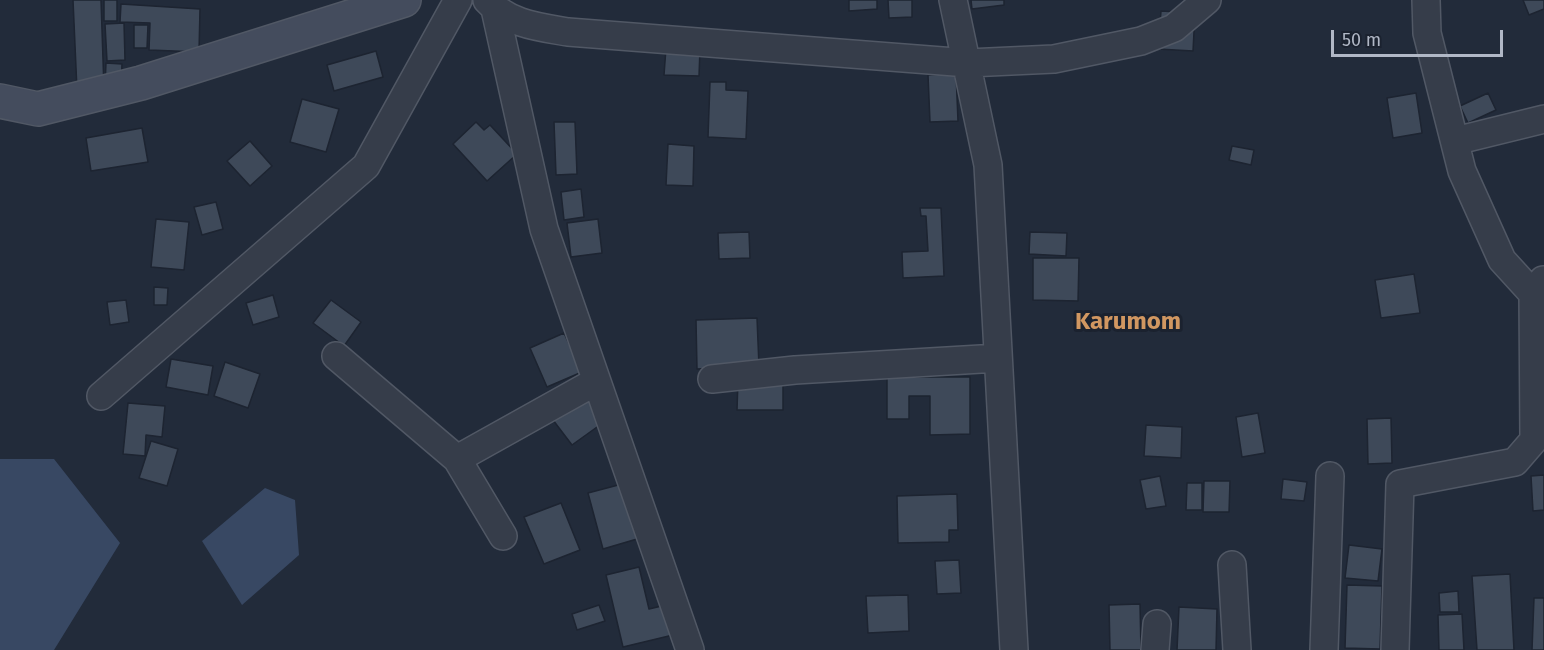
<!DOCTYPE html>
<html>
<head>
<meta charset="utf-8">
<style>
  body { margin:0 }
  #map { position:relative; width:1544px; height:650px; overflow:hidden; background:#222b3a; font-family:"Fira Sans",sans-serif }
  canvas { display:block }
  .scale { position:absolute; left:1331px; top:30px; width:172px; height:27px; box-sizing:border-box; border:3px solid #b1b8c6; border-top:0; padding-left:8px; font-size:18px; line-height:21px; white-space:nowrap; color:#b1b8c6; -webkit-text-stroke:4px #1b222f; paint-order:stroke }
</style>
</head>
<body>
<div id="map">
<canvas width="1544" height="650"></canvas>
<div class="scale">50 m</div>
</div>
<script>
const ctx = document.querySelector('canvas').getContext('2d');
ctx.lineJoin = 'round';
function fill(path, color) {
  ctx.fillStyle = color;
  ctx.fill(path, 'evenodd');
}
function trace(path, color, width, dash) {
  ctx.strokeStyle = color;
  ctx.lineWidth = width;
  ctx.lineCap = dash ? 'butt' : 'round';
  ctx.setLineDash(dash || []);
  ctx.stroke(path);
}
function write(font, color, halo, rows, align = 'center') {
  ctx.font = font + ' "Fira Sans",sans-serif';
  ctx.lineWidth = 6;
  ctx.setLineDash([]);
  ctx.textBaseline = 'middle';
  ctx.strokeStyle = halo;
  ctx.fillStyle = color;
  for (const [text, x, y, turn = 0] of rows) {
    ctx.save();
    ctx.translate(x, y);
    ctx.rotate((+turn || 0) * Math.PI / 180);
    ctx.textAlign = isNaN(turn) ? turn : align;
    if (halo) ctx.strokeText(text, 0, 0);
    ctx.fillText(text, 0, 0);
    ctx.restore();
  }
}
fill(new Path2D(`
  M0,459H54L120,543L54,650H0Z
  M265,488L295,500L299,555L242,605L202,541Z`), '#384863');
const building = new Path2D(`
  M73,0H101L104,89L77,90Z
  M104,0H117V21H104Z
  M849,0H877V9L849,11Z
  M888,0H912V17L889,18Z
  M971,0H1004V5L972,9Z
  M1523,0H1544V9L1529,15Z
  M121,4L200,9L199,52L149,50L150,23L120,22Z
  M1161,11L1195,13L1193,51L1158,49Z
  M124,23L125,60L107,61L105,24Z
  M134,25H148L147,48H134Z
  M666,48L700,49L699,76L664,75Z
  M376,51L383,77L334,91L327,65Z
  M106,63L122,64L121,87L105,86Z
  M956,73L958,121L930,122L928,75Z
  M710,82H726V90L748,91L746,139L708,137Z
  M1416,93L1422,133L1393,138L1387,98Z
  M1488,93L1496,110L1468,123L1460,106Z
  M302,99L339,109L326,152L290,142Z
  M476,122L484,130L490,125L517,154L487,181L453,144Z
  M554,122H575L577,174L556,175Z
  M142,128L148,162L91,171L86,138Z
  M250,141L272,166L250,186L227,161Z
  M668,144L694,146L693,186L666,185Z
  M1232,146L1254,150L1251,165L1229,160Z
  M581,189L584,217L564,220L561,192Z
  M216,202L223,229L202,235L194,207Z
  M920,208H941L944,276L903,278L902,252L928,251L926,216H921Z
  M156,219L189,222L184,270L151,267Z
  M598,219L602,253L571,257L567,223Z
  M749,232L750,258L719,259L718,233Z
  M1030,232L1067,233L1066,256L1029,254Z
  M1033,258H1079L1078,301L1033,300Z
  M1414,274L1420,313L1381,318L1375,280Z
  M154,287L168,288L167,305H154Z
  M273,295L279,317L253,325L246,303Z
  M126,300L129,322L110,325L107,302Z
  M331,300L361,322L344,346L313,323Z
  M757,318L759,366L697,369L696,320Z
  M564,333L582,372L547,387L530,348Z
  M171,359L213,366L208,395L166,387Z
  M225,362L260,374L248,408L214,396Z
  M887,377H970V434L930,435V396H909V419H887Z
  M738,380L783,381V410H737Z
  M585,396L604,422L572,445L553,420Z
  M128,403L165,406L162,437L146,435L145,456L123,454Z
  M1258,413L1265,453L1242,457L1236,417Z
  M1391,418L1392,463L1368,464L1367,419Z
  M1146,425L1182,427L1181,458L1144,456Z
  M151,441L178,449L167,486L139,478Z
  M1544,475V510L1533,511L1531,476Z
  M1160,476L1166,506L1146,509L1140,480Z
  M1283,479L1307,482L1304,501L1281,499Z
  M1204,481H1230L1229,512H1203Z
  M1187,483H1202V510H1186Z
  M622,484L637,539L603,549L588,493Z
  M957,494L958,530H949V542L898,543L897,496Z
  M561,503L580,550L544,564L524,517Z
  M1349,545L1382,549L1378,581L1345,578Z
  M959,560L961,593L937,594L935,561Z
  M639,567L649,609L666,605L673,635L623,647L606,575Z
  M1510,574L1514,650H1477L1472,576Z
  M1347,585L1382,586L1380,649L1345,648Z
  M1458,591L1459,612H1440L1439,593Z
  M908,595L909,631L868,633L866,596Z
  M1534,598H1544V650H1532Z
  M1140,604L1141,650H1110L1109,605Z
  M599,605L605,621L577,630L572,614Z
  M1179,607L1217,609L1216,650H1177Z
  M1462,614L1464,650H1439L1438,615Z`);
fill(building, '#3e4959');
trace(building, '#1d2431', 1.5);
const street = new Path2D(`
  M487,0C508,24 538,27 568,32L968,63L1054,59L1141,41L1174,28L1207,0
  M953,0L988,165L1014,650
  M1426,0L1427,33L1462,171L1502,260L1533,294L1543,280
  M495,9L544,229L690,650
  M1455,141L1544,119
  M336,356L457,459
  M712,379L795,370L998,358
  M101,396L366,166L458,0
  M503,536L457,459L595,382
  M1232,565L1237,650
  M1155,650L1157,624
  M1324,650L1330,476
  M1395,650L1400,484L1515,462L1534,440L1533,294`);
const secondary = new Path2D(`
  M0,101L38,109L141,83L404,0`);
trace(street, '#515865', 30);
trace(secondary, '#515865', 36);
trace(street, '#363d4a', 27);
trace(secondary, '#444c5d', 33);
write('bold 24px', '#d19761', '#1b222f', [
  ["Karumom",1128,322]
]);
</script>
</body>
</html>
